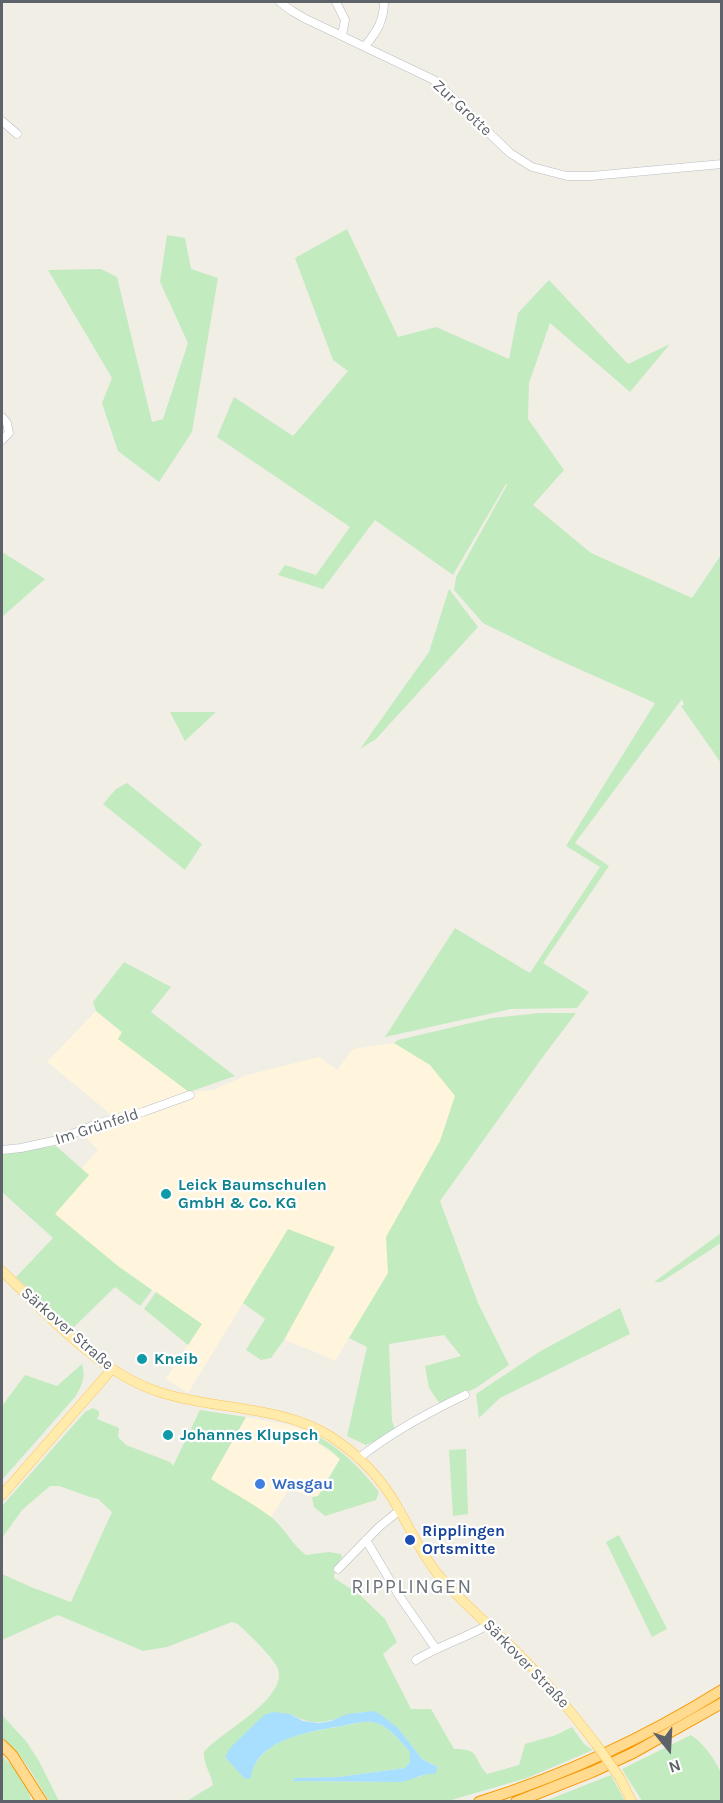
<!DOCTYPE html>
<html>
<head>
<meta charset="utf-8">
<style>
  body { margin:0 }
  #map { position:relative; width:723px; height:1803px; overflow:hidden; background:#f1eee6; font-family:Karla,sans-serif }
  canvas { display:block }
  .frame { position:absolute; inset:0; border:3px solid #5d6368; pointer-events:none }
  .north { position:absolute; left:639px; top:1719px; width:60px; height:60px; -webkit-text-stroke:4px #fff; paint-order:stroke; rotate:162deg; font-size:16px; font-weight:700; line-height:24px; text-align:center; color:#5d6368 }
  .north::after { content:''; display:block; margin:auto; width:21px; height:27px; background:#5d6368; clip-path:polygon(50% 0,100% 100%,50% 72%,0 100%) }
</style>
</head>
<body>
<div id="map">
<canvas width="723" height="1803"></canvas>
<div class="frame"></div>
<div class="north">N</div>
</div>
<script>
const ctx = document.querySelector('canvas').getContext('2d');
ctx.lineJoin = 'round';
function fill(path, color) {
  ctx.fillStyle = color;
  ctx.fill(path, 'evenodd');
}
function trace(path, color, width, dash) {
  ctx.strokeStyle = color;
  ctx.lineWidth = width;
  ctx.lineCap = dash ? 'butt' : 'round';
  ctx.setLineDash(dash || []);
  ctx.stroke(path);
}
function write(font, color, halo, rows, align = 'center') {
  ctx.font = font + ' Karla,sans-serif';
  ctx.lineWidth = 4.5;
  ctx.setLineDash([]);
  ctx.textBaseline = 'middle';
  ctx.strokeStyle = halo;
  ctx.fillStyle = color;
  for (const [text, x, y, turn = 0] of rows) {
    ctx.save();
    ctx.translate(x, y);
    ctx.rotate((+turn || 0) * Math.PI / 180);
    ctx.textAlign = isNaN(turn) ? turn : align;
    if (halo) ctx.strokeText(text, 0, 0);
    ctx.fillText(text, 0, 0);
    ctx.restore();
  }
}
fill(new Path2D(`
  M96,1011L122,1033L118,1039L189,1092L213,1090L247,1075L319,1057L337,1070L353,1049L394,1043L430,1065L455,1095L440,1141L386,1237L388,1273L335,1361L321,1354L284,1340L335,1248L288,1230L188,1393L166,1379L201,1324L118,1266L55,1214L88,1175L81,1169L98,1150L86,1138L95,1129L90,1124L97,1120L110,1115L106,1110L47,1062Z
  M246,1417L289,1425L308,1431L319,1437L316,1442L340,1459L318,1496L312,1497L289,1489L271,1517L211,1479Z`), '#fff5dd');
fill(new Path2D(`
  M347,229L398,337L436,327L509,359L518,313L549,280L628,364L670,344L630,392L550,323L529,383L528,419L564,470L533,505L591,553L692,598L721,555V763L681,706L684,705L682,699L575,843L609,866L543,963L589,992L577,1008L511,1009L385,1037L455,928L530,973L600,867L566,846L655,703L552,657L483,623L454,590L456,577L507,485L506,484L453,575L375,520L323,589L278,575L285,565L316,575L350,527L217,437L234,397L293,436L348,371L333,360L295,258Z
  M167,235L185,238L191,269L218,278L192,432L159,482L118,451L102,403L112,378L48,270L101,269L117,277L152,422L163,419L188,343L160,282Z
  M2,552L45,579L2,617Z
  M449,589L478,627L376,739L360,749L429,652Z
  M170,712H216L185,741Z
  M127,783L202,844L185,870L103,804L116,789Z
  M124,962L171,987L151,1012L235,1076L189,1092L118,1039L122,1032L96,1011L93,1002Z
  M540,1013H576L542,1058L440,1201L478,1303L509,1365L476,1388L440,1404L429,1388L425,1366L461,1356L444,1335L389,1344L392,1421L395,1429L376,1441L366,1445L347,1436L367,1347L349,1338L388,1273L386,1237L440,1141L455,1096L430,1065L394,1043L398,1040L492,1018Z
  M56,1146L89,1175L55,1214L118,1266L152,1290L140,1306L115,1287L71,1330L16,1277L53,1238L2,1192V1154Z
  M288,1229L335,1247L284,1340L271,1358L261,1360L246,1350L265,1319L243,1303Z
  M721,1233V1243L661,1282H654Z
  M156,1292L202,1324L188,1345L144,1309Z
  M620,1308L630,1334L500,1398L479,1418L476,1394L539,1352Z
  M82,1364C86,1378 82,1385 75,1397L2,1480V1406L25,1375L57,1386Z
  M93,1408L99,1411V1415L97,1419L119,1428L118,1437L126,1445L170,1462L173,1466L200,1410L246,1417L211,1479C231,1492 253,1503 271,1517C285,1528 292,1545 306,1555L329,1552L341,1554L342,1557L335,1568L334,1578L359,1594L385,1619L397,1642L383,1654L411,1709H431L454,1749C482,1749 472,1758 487,1774L519,1765L525,1744L556,1735L572,1727L584,1744L593,1750L527,1778L448,1801H187L213,1785C211,1773 203,1764 204,1752C219,1733 295,1695 276,1665C269,1653 248,1634 238,1624L232,1622L167,1647L143,1651L58,1615L2,1640V1574L31,1587L71,1602L112,1512L98,1499L90,1497L59,1486H50L22,1510L2,1538V1506L85,1412ZM363,1712L398,1728L422,1759L438,1767L422,1776L399,1782L293,1781L294,1778L338,1777L405,1768L410,1762V1752C401,1742 392,1730 379,1724C368,1719 355,1724 343,1726C315,1731 282,1734 261,1756C254,1763 252,1772 246,1779L225,1757L290,1714C321,1731 332,1717 363,1712Z
  M319,1437C343,1450 362,1470 379,1492L376,1500L325,1516L314,1507L312,1497L318,1496L340,1459L330,1450L316,1441Z
  M466,1449L468,1514L453,1516L449,1450Z
  M619,1535L667,1629L652,1637L606,1542Z
  M2,1715L26,1741L39,1761L59,1801H49C35,1779 23,1754 2,1738Z
  M691,1735C703,1743 715,1759 721,1773C723,1781 722,1793 721,1801H642L622,1769Z
  M2,1756C14,1765 29,1786 31,1801H8L2,1799Z
  M611,1775L625,1801H545Z`), '#c3ebc0');
fill(new Path2D(`
  M373,1711L380,1714L398,1728L422,1759L438,1767L435,1774C424,1772 412,1781 399,1782L293,1781L294,1778L338,1777L405,1768L410,1762V1752C401,1742 392,1730 379,1724C367,1719 354,1724 342,1726C312,1731 255,1739 251,1778L245,1779L225,1757L231,1747L264,1715L273,1712L290,1714L303,1721L319,1723L331,1721L347,1714Z`), '#a8dfff');
const minor = new Path2D(`
  M280,2L292,11L304,18L434,80L510,153L532,167L567,176H591L722,164
  M336,2L345,20L342,35
  M365,46C377,32 384,20 384,2
  M2,121L17,134
  M2,417L7,423L9,433L2,440
  M2,1150L21,1148L58,1140L99,1123L143,1112L190,1095
  M359,1458C392,1432 427,1413 465,1395
  M366,1540L400,1597L436,1649
  M338,1569L379,1527L400,1510
  M416,1660C439,1646 465,1638 488,1625`);
const major = new Path2D(`
  M2,1271C48,1315 98,1372 159,1392C213,1410 281,1405 330,1436C358,1454 382,1479 398,1508C412,1532 423,1557 441,1578C464,1604 491,1627 516,1651C545,1680 571,1711 596,1744
  M2,1495L112,1369
  M620,1778L632,1802`);
const highway = new Path2D(`
  M2,1745L12,1755L42,1802
  M479,1802C565,1775 645,1738 722,1690
  M516,1802L592,1772L633,1753L722,1703`);
trace(minor, '#b8bcc1', 9);
trace(major, '#ffc251', 10);
trace(highway, '#f79800', 12);
trace(minor, '#fff', 8);
trace(major, '#ffecad', 9);
trace(highway, '#ffda8f', 10);
const majorBridge = new Path2D(`
  M596,1744L620,1778`);
trace(majorBridge, '#ffc251', 10, []);
trace(majorBridge, '#ffecad', 9);
for (const [x, y, r, color] of [
  [166,1194,6,"#0f9aa8"],
  [142,1359,6,"#0f9aa8"],
  [168,1435,6,"#0f9aa8"],
  [260,1484,6,"#3f7fe0"],
  [410,1540,6,"#1a4fb4"]
]) {
  const dot = new Path2D();
  dot.arc(x, y, r, 0, 2 * Math.PI);
  ctx.fillStyle = color;
  ctx.fill(dot);
  trace(dot, '#fff', 2);
}
write('16px', '#5d6368', '#fff', [
  ["Zur Grotte",462,108,43],
  ["Im Grünfeld",97,1127,-18],
  ["Särkover Straße",67,1329,41],
  ["Särkover Straße",526,1664,46]
]);
write('bold 16px', '#0d838f', '#fff', [
  ["Leick Baumschulen",178,1185],
  ["GmbH & Co. KG",178,1203],
  ["Kneib",154,1359],
  ["Johannes Klupsch",180,1435]
], 'left');
write('bold 16px', '#366cbe', '#fff', [
  ["Wasgau",272,1484]
], 'left');
write('bold 16px', '#164399', '#fff', [
  ["Ripplingen",422,1531],
  ["Ortsmitte",422,1549]
], 'left');
ctx.letterSpacing = '1.5px';
write('20px', '#6e757a', '#fff', [
  ["RIPPLINGEN",412,1587]
]);
ctx.letterSpacing = '0px';
</script>
</body>
</html>
